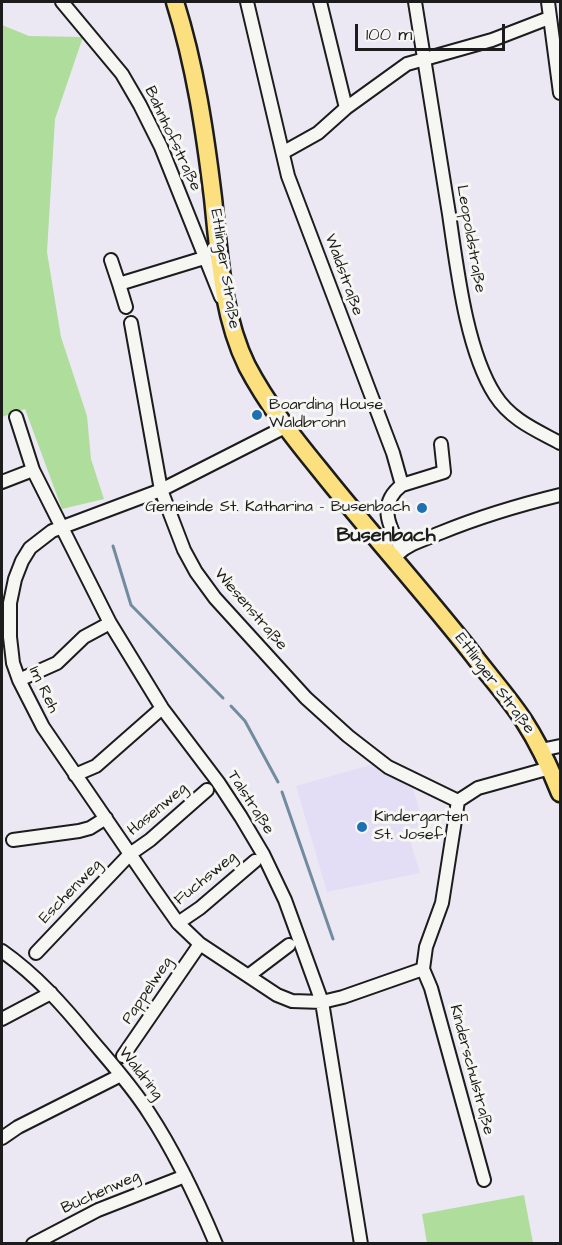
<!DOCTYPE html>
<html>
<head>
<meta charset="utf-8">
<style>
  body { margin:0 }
  #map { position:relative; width:562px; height:1245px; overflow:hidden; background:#ebe8f4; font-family:"Architects Daughter",sans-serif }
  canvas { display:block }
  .frame { position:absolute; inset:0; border:3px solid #1c1c1c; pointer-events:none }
  .scale { position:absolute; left:355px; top:24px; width:150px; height:27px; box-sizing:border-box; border:3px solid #1c1c1c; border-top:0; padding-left:8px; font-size:18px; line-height:21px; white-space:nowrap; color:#1c1c1c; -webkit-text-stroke:4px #f6f6f2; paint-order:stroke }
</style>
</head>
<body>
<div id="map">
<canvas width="562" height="1245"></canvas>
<div class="frame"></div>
<div class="scale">100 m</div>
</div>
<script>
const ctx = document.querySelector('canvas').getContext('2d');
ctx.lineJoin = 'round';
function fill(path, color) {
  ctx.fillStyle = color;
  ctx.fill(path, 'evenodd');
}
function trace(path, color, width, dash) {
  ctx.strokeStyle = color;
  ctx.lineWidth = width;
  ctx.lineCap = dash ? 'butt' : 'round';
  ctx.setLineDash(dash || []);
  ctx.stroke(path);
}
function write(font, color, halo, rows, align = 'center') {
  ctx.font = font + ' "Architects Daughter",sans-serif';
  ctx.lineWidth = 6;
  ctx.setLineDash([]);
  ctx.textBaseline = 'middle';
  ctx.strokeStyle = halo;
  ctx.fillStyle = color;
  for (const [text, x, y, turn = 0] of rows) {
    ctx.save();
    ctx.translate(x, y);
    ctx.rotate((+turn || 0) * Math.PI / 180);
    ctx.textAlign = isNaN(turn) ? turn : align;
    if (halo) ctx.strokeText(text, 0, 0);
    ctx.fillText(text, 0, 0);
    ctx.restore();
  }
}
fill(new Path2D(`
  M374,764L413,788L424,825L407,830L420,873L327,892L296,786Z`), '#e3def6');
fill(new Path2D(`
  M2,25L29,36L83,37L55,119L47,252L61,337L87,416L91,459L104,499L62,509L25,409L2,417Z
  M524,1195L533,1243H427L422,1214Z`), '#afdd9b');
trace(new Path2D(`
  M113,546L131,605L223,698
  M231,706L245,721L278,782
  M282,792L333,939`), '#728b9f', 3);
const minor = new Path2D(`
  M62,2L122,74L140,105L161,147L221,297
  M247,2L288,176L393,453L402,485C377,504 389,527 402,550
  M320,2L346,108
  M415,2C426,72 437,143 449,214C457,268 466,350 495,395C511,420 536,430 560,443
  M548,2L560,93
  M284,152L318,133L346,108L407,64L492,40L549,18
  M111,260L119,284L204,258
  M119,284L126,307
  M131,323L161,490L184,550L196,572L215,598L306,698L348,736L388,767L458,801
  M16,417L33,470L110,623L162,708L218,782L241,817L263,854L285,900L322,1002L361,1244
  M285,427L161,490L52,531L30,548L22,561L15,579L10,603V637L13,663L19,680L43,727L154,889L178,923L200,944L277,995L292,1001L322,1002L343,997L423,969L426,947L442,903L458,801L478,788L550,768
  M2,482L33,470
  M402,485L444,472L441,444
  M398,554C409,543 426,539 440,533C479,517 519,505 560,495
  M19,680L57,663L84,637L110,623
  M541,750L560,746
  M75,775L96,766L162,708
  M13,840L79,831L90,828L106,818
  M178,923L200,908L255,861
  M2,951C36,975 63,1005 89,1037C110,1062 132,1086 149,1113C176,1154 197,1199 216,1244
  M36,953L130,854L150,840L207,790
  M423,969L431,988L484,1180
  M248,976L289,945
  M2,1019L51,993
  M123,1056L200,944
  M2,1138L18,1127L121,1075
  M33,1244L98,1210L185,1176`);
const major = new Path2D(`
  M175,2C195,65 205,132 213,198C219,254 222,315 247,366C267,404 293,437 320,470C370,533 424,592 474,656C490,677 509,698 524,721C539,744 550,768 560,793`);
trace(minor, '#1c1c1c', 16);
trace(major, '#1c1c1c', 21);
trace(minor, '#f6f6f2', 12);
trace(major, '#fce080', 16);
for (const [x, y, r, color] of [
  [257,415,6,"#1f6fb2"],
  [422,508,6,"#1f6fb2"],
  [362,827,6,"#1f6fb2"]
]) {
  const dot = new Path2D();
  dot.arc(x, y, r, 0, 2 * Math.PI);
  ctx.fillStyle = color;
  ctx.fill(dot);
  trace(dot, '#f6f6f2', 2);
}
write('16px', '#1c1c1c', '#f6f6f2', [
  ["Bahnhofstraße",172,139,65],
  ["Leopoldstraße",470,239,80],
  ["Ettlinger Straße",224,269,81],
  ["Waldstraße",343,275,70],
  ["Wiesenstraße",250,610,49],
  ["Ettlinger Straße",494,684,53],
  ["Im Reh",43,690,64],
  ["Talstraße",250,803,57],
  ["Hasenweg",158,810,-40],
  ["Fuchsweg",206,879,-39],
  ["Eschenweg",71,892,-46],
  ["Pappelweg",148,991,-56],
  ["Kinderschulstraße",471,1070,75],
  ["Waldring",140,1074,52],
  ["Buchenweg",101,1193,-24]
]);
write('16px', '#1c1c1c', '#f6f6f2', [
  ["Boarding House",269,406],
  ["Waldbronn",269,424],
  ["Gemeinde St. Katharina - Busenbach",410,508,"right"],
  ["Kindergarten",374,818],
  ["St. Josef",374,836]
], 'left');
write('bold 20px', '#1c1c1c', '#f6f6f2', [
  ["Busenbach",386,537]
]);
</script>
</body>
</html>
